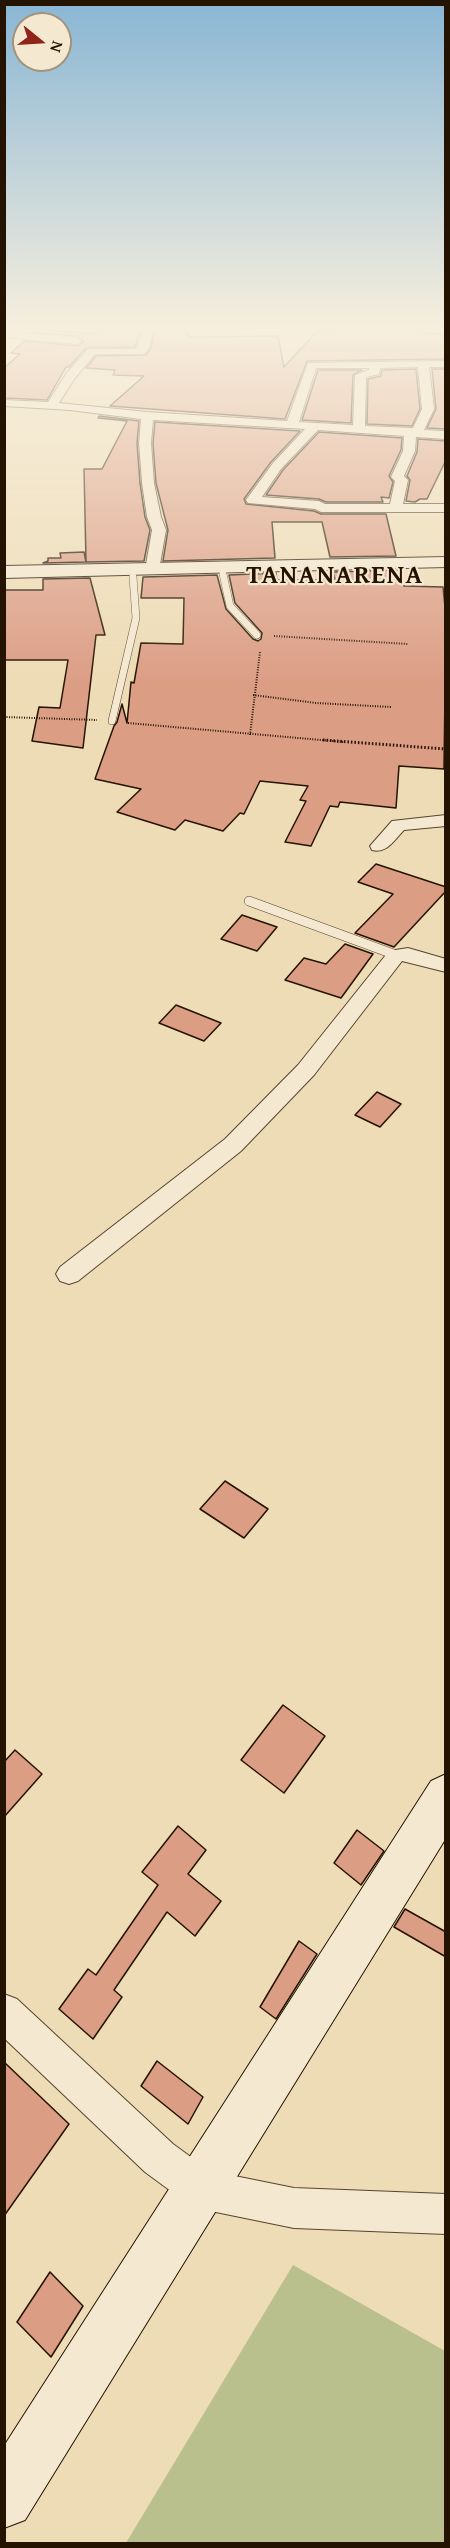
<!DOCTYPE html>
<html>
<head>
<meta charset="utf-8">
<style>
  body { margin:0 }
  #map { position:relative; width:450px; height:2548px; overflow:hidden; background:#eedcb6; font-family:"Gentium Book Plus",serif }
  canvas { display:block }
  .frame { position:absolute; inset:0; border:6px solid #241300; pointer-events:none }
  .north { position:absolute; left:12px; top:12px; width:60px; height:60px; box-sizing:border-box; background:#f4e8d0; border:2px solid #a1937d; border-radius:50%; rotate:108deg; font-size:16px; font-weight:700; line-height:24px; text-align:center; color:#241300 }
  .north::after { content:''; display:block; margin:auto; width:21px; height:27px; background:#8f2418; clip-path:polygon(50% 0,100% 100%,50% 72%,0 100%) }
</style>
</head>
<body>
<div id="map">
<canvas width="450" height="2548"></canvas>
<div class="frame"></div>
<div class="north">N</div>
</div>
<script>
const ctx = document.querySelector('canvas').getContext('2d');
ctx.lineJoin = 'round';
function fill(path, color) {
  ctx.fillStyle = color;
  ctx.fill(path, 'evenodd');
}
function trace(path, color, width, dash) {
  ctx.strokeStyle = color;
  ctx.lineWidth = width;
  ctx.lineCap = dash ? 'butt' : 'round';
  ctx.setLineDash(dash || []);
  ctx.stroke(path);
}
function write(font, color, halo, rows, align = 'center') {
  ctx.font = font + ' "Gentium Book Plus",serif';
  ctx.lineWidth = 4.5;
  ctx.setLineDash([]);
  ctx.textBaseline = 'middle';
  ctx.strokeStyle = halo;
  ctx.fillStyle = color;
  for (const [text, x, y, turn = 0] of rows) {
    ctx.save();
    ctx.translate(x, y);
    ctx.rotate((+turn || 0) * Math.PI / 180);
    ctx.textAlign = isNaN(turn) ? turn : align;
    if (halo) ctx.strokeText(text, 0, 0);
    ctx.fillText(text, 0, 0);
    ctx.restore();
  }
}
fill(new Path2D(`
  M293,2265L445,2351V2543H126Z`), '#bac08d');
const building = new Path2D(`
  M99,326H142L135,347L86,348L69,367H66L47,400L4,398V368L20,354L11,353L24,341L77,346L84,342L77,336L34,332L37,329L95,334Z
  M156,326H187L188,337L278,336L284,367L318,330L330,332L335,326H424L421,332L446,335V359L307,361L285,419L110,406L144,376L113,375L115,370L86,368L96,356L146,355L151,348Z
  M416,369L420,409L412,426L367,424L368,379L381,376L382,370Z
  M432,369H446V429L427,428L436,409Z
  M318,370H362L353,375L351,423L302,420Z
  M99,416L139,421L137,443L140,483L145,517L150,530L144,561L86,562L84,469H102L127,421L98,418Z
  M155,422L300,431L271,462L244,499L246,504L314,511L321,514H386L396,556L330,557L322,522H272L275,558L163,561L168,530L156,483L153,443Z
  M319,432L402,438L401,450L389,476L393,482L389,498L381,497L383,502H326L319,499L266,495L283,470Z
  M418,439L446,441V460L427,499H420L415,502L406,501L410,480L407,476L417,452Z
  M84,552L86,562L43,563L48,561V558H61L60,553Z
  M400,570L404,586L443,587L446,617L444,769L399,766L396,808L340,802L338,807L330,806L311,846L285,842L306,801L300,800L308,786L260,781L244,814L240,813L223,831L185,820L175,830L117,812L141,789L95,779L114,726L117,722L122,704L127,723L131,682L134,683L141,643L183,644L184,598H141L143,577L217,575L226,609L253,639L258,641L261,639L262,633L235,603L229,575L276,573L277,580H335L333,572Z
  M90,578L105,635H96L83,748L32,741L39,707L60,708L68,660H4V590H43V579Z
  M376,864L446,887V891L394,947L355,933L393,894L358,882Z
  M242,915L277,927L257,951L221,939Z
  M345,944L373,954L341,998L285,980L304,958L326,964Z
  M176,1005L221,1023L204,1041L159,1023Z
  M377,1092L401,1104L380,1127L355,1115Z
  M225,1481L268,1509L244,1538L200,1509Z
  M283,1705L325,1736L284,1793L241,1760Z
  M15,1750L42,1774L4,1817V1762Z
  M178,1826L206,1850L188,1874L221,1901L195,1936L167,1912L114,1990L122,1997L93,2039L59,2009L88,1969L96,1975L158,1885L142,1872Z
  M357,1830L384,1851L361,1885L334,1863Z
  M405,1909L446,1932V1957L394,1927Z
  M299,1941L317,1954L276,2019L260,2007Z
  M157,2061L203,2097L188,2124L141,2086Z
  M4,2062L69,2124L4,2216Z
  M50,2272L83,2306L51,2357L17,2322Z`);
fill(building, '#dc9d85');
trace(building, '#241300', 1.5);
const laneFar1 = new Path2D(`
  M223,574L230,606L257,635
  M112,721L136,618L133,577`);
const lane = new Path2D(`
  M249,901L396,955`);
const street = new Path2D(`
  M144,326H154L149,348L144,354H95L75,378L59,403L147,412L287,421L308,363L446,361V367H429L434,409L424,430L446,431V439L416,437L415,451L404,476L408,480L403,504H446V512H321L315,509L248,503L246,500L273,463L305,429L153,420L151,443L154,483L161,517L166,530L159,570L157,573H147L145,570L152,530L147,517L142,483L139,443L141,419L70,410L4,406V400L48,402L66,374L88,349H137ZM418,367L422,409L413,428L365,426L366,377L379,374L380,368ZM316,368H369V370L355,375L353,425L299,422ZM318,430L404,436L403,451L391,477L395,481L390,504H325L319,501L262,497L281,469Z
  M4,331L77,338L82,341L77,344L4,337Z
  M446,815V826L404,830C394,840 387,854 372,850L370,846L392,821Z
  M408,948L446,959V972L402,961L314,1075L241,1151L78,1281L69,1284L60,1281L56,1274L60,1267L225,1139L298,1065L389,951Z
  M4,1994L17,1999L173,2144L210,2171L294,2188L446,2194V2234L294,2228L201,2209L187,2203L145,2172L4,2038Z`);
const secondary = new Path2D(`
  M446,557V567L4,578V566Z
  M446,1774V1838L25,2520L4,2528V2446L431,1781Z`);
trace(laneFar1, '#56452e', 8);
trace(lane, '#56452e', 10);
trace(street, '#56452e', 2);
trace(secondary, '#241300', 2);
trace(new Path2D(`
  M274,636L408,644
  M253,695L316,703L391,707
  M4,717L97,720
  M128,723L344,742
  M250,735L260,652`), '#241300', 2, [1, 1.5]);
trace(new Path2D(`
  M323,740L446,749`), '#241300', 3, [1.5, 2]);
trace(laneFar1, '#f4e8d0', 7);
trace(lane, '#f4e8d0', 9);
fill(street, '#f4e8d0');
fill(secondary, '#f4e8d0');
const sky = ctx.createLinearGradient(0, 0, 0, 683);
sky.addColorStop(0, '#89b6d4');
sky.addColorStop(0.48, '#f7efde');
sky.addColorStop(1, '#f7efde00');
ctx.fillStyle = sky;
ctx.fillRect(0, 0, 450, 683);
ctx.letterSpacing = '1.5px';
write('bold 26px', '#241300', '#f4e8d0', [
  ["TANANARENA",335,576]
]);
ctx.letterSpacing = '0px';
</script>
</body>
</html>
